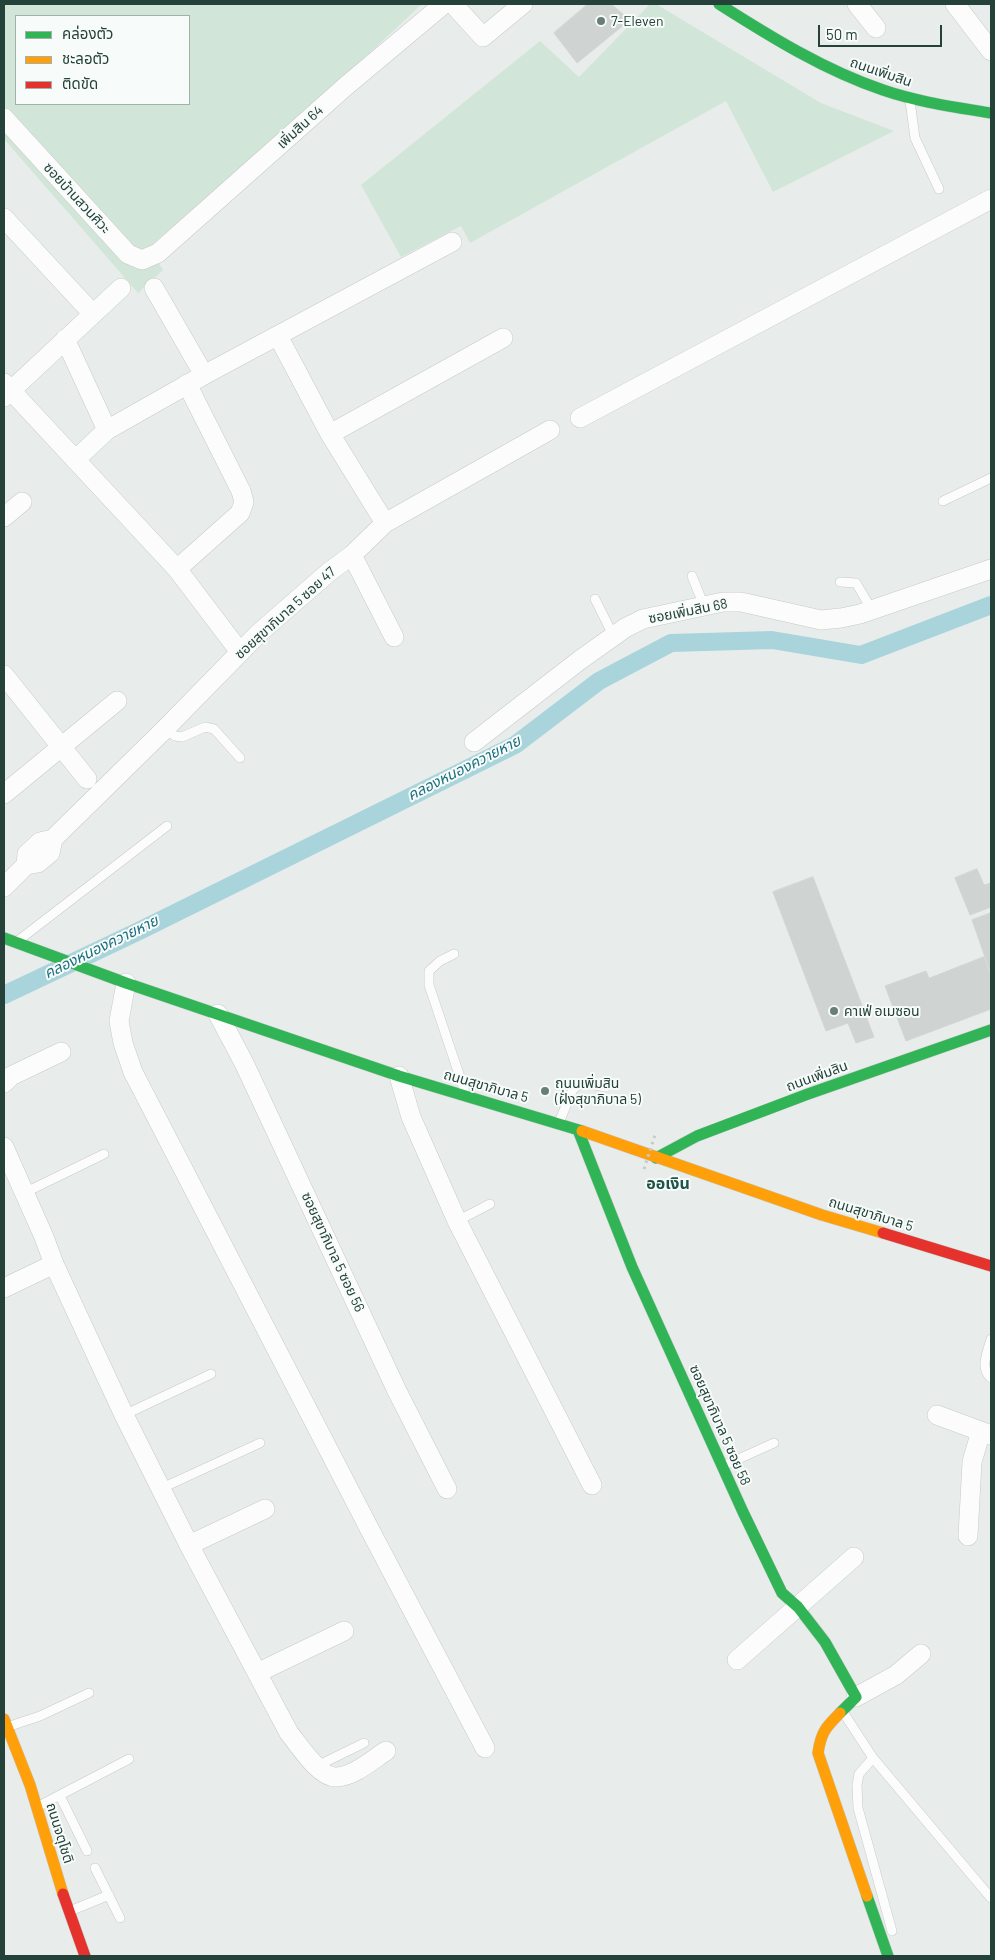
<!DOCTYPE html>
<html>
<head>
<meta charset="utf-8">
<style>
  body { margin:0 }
  #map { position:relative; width:995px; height:1960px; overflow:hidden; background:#e8edeb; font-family:Barlow,"Noto Sans Thai",sans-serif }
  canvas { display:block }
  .frame { position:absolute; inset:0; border:5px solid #24423a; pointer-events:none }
  .legend { position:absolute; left:15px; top:15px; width:175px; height:90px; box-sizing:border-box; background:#f7fbf9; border:1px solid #a3b1ad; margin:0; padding:6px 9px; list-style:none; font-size:15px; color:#24423a }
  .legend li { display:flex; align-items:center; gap:10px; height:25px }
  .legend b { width:25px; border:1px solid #a3b1ad }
  .scale { position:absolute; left:818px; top:25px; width:124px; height:22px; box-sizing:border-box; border:2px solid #24423a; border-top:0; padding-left:6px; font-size:15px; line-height:18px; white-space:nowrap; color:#24423a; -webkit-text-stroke:4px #f7fbf9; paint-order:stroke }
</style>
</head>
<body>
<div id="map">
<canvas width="995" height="1960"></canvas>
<div class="frame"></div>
<ul class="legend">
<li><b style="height:6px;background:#30b455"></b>คล่องตัว</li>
<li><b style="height:6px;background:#ff9f0a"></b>ชะลอตัว</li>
<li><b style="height:6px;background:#e5322d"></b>ติดขัด</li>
</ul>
<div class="scale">50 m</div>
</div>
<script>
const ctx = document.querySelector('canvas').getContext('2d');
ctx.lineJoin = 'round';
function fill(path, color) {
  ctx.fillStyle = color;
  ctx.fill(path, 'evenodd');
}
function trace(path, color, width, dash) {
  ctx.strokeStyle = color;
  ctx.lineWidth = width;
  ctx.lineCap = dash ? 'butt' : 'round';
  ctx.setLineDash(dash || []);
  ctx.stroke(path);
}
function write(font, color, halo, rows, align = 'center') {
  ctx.font = font + ' Barlow,"Noto Sans Thai",sans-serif';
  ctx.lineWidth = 4;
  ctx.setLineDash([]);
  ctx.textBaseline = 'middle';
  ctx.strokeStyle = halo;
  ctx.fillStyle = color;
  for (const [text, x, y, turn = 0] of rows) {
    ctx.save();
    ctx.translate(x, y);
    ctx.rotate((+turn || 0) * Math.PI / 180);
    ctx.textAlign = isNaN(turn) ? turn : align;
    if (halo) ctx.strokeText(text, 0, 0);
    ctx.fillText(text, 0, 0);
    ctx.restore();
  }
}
fill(new Path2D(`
  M4,4H422L317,102L149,247L163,270L138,293L4,139ZM16,16H189V104H16Z
  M650,4H656L821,103L894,131L773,192L726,101L470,243L461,226L401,257L361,185L540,41L579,77Z`), '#d1e6d8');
trace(new Path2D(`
  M4,995L141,930L515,745L599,681L671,643L772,640L861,655L991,605`), '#a9d4db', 18);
const building = new Path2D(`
  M588,4H611L630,20L577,63L554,33Z
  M977,869L984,885L991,883V907L970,915L955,878Z
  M813,877L874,1037L856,1043L848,1023L826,1031L773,892Z
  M991,913V974L972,920Z
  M984,957L991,977V1009L906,1041L885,986L926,971L929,978Z`);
fill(building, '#cfd4d2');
trace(building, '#d1d6d4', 1);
const lane = new Path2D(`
  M910,101L915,138L939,189
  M943,501L991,478
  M692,576L704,606
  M840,582L856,583L872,610
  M595,599L614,637
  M165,729L175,736L182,737L205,727L214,729L240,758
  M19,940L167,826
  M454,954L440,961L429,971V985L465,1092
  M560,1120L573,1089L582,1083L606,1087
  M24,1193L104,1154
  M457,1221L490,1204
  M991,1339C988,1351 979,1368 991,1378
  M124,1415L211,1374
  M725,1465L774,1443
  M162,1488L260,1443
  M843,1712L873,1758L991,1898
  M10,1726L40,1716L89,1693
  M873,1758L859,1774L857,1785L858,1808L892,1931
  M317,1766L364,1743
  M60,1796L87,1851
  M39,1806L129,1759
  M95,1868L120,1918
  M70,1911L109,1895`);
const street = new Path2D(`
  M453,4L483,37L523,4
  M857,4L876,28
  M955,4L991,51
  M4,118L128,254L142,260L158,253L346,86L444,4
  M4,218L93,314
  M154,288L204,375
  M278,336L330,434L385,523
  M65,339L107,430
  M4,383L177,569L240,652
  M4,397L121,288
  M580,418L991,199
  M330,434L503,338
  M75,460L107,430L204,375L452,242
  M4,517L22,502
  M352,555L394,637
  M177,569L240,513L244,502L241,491L187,384
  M4,675L87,779
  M474,742L580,660L625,628L643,619L723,602H741L821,620L841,618L860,614L991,569
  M4,794L117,701
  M26,865L27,854L40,842L53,839
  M4,887L26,865L38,863L50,853L53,839L165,729L259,633L329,572L352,555L385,523L550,430
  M126,983L119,1021L123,1043L133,1072L370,1530L485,1748
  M218,1014L244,1063L397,1391L447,1489
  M399,1076L411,1117L457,1221L592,1485
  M4,1083L11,1076L61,1052
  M4,1147L44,1237L54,1264L124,1415L189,1545L289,1733C299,1745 320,1779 337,1777C354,1776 372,1760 386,1751
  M4,1288L54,1264
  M937,1415L991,1435
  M968,1536L972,1462L981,1431
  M189,1545L265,1509
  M737,1660L854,1557
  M257,1673L344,1631
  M856,1697L896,1675L921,1654`);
const fast = new Path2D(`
  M719,4C771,37 824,70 883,90C918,102 955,107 991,113
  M4,938L126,983L399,1076L582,1131
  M578,1130L632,1267L743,1512L782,1593L798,1607L825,1642L856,1697L840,1713
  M656,1158L697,1136L808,1094L991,1030
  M867,1896L888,1956`);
const slow = new Path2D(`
  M582,1131L822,1215L883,1233
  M840,1713C826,1727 821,1732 818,1753L867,1896
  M4,1719L30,1785L63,1894`);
const jam = new Path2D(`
  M883,1233L991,1266
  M63,1894L85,1956`);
trace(lane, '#c5cac8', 10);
trace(street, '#c5cac8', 20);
trace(fast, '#c3cbc8', 12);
trace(slow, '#c3cbc8', 12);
trace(jam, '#c3cbc8', 12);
trace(lane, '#fcfcfc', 9);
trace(street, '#fcfcfc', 19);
trace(fast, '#30b455', 11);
trace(slow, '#ff9f0a', 11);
trace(jam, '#e5322d', 11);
trace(new Path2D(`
  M644,1169L655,1135`), '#c3ccca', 3, [2.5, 4]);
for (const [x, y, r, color] of [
  [601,21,5,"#697e78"],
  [834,1011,5,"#697e78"],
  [545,1091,5,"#697e78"]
]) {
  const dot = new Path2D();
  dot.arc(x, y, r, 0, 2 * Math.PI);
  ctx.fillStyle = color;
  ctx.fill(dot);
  trace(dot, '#f7fbf9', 2);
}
write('14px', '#24423a', '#f7fbf9', [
  ["7-Eleven",611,21],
  ["คาเฟ่ อเมซอน",844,1011],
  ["ถนนเพิ่มสิน",555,1083],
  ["(ฝั่งสุขาภิบาล 5)",555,1099]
], 'left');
write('14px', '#24423a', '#f7fbf9', [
  ["ถนนเพิ่มสิน",881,72,19],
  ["เพิ่มสิน 64",300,127,-42],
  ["ซอยบ้านสวนศิวะ",77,198,47],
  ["ซอยเพิ่มสิน 68",688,611,-11],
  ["ซอยสุขาภิบาล 5 ซอย 47",285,613,-42],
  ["ถนนเพิ่มสิน",817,1076,-20],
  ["ถนนสุขาภิบาล 5",486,1086,16],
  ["ถนนสุขาภิบาล 5",871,1214,17],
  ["ซอยสุขาภิบาล 5 ซอย 56",333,1252,65],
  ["ซอยสุขาภิบาล 5 ซอย 58",720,1425,66],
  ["ถนนจตุโชติ",60,1833,73]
]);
write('italic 15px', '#1c6f80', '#f7fbf9', [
  ["คลองหนองควายหาย",464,768,-27],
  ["คลองหนองควายหาย",101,947,-26]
]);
write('bold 16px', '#1f5548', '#f7fbf9', [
  ["ออเงิน",668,1184]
]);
</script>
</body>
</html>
